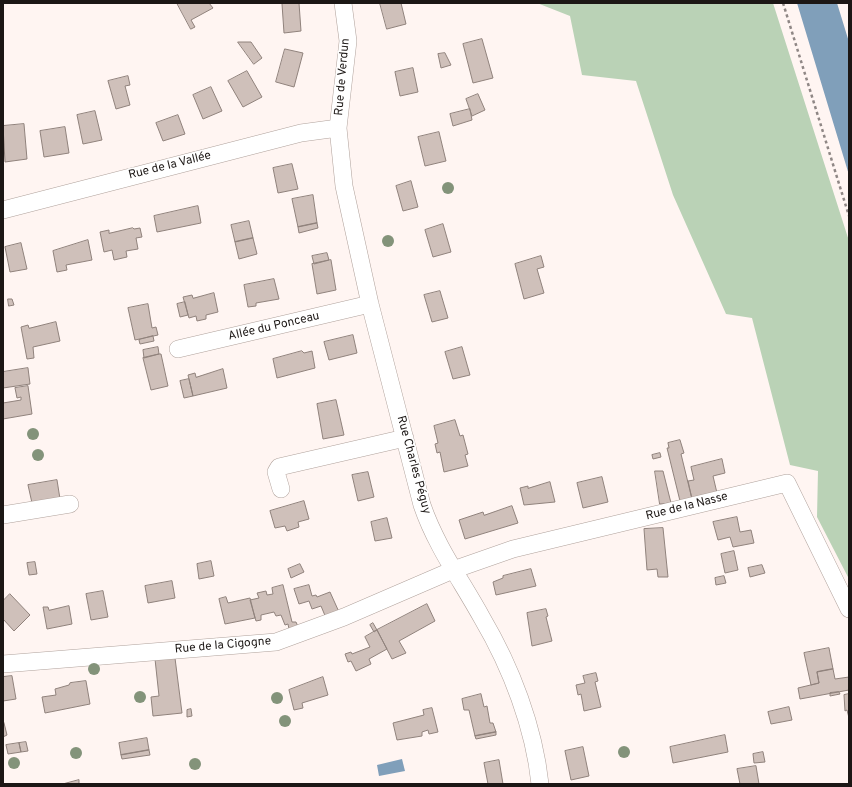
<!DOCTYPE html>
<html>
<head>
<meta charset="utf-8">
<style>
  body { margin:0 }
  #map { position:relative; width:852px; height:787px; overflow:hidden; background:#fff5f2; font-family:Overpass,sans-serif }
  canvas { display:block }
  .frame { position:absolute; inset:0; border:4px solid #1c1715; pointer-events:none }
</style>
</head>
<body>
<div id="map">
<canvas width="852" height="787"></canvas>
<div class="frame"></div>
</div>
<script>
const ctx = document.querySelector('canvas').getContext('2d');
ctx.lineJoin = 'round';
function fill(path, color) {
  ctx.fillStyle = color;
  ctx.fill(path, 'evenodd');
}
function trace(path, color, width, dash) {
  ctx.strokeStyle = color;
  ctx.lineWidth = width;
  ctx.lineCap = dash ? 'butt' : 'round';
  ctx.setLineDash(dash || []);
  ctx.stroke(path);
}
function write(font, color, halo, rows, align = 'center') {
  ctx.font = font + ' Overpass,sans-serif';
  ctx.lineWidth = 3;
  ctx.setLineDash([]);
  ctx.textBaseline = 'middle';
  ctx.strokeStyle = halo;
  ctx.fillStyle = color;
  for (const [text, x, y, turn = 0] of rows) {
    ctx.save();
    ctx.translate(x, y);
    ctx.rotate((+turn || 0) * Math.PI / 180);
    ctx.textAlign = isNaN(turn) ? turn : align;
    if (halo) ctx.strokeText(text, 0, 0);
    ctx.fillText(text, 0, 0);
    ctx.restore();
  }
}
fill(new Path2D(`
  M537,3H773L849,241V579L817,517L818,471L790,465L752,318L726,314L673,195L636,81L582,75L570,16Z`), '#bad2b6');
fill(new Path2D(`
  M797,3H837L849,42V175Z
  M402,759L405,771L379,776L377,765Z`), '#809fba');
const building = new Path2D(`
  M177,3H209L213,8L191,20L195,27L191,29Z
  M299,3L301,31L284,33L282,4Z
  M380,3H401L406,24L387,29Z
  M482,39L493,78L473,83L463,44Z
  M238,42H251L262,58L254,64Z
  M285,49L303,53L294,87L276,82Z
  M445,53L451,65L441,68L438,54Z
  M413,68L418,92L400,96L395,72Z
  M247,71L262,97L243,107L228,81Z
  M128,76L130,85L125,86L130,105L116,109L108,81Z
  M211,87L222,111L203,119L193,95Z
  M478,94L485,110L472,116L466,99Z
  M470,109L472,120L453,126L450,114Z
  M95,111L102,140L83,144L77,115Z
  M178,115L185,134L163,141L156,123Z
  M24,124L27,159L5,162L3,126Z
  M65,127L69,153L44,157L40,131Z
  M439,132L446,161L425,166L418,137Z
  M292,164L298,189L278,193L273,168Z
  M411,181L418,207L403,211L396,186Z
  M313,195L317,223L298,227L292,199Z
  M198,206L201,223L157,232L154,216Z
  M249,221L253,238L235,242L231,225Z
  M317,223L318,228L299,233L298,227Z
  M443,224L451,252L433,257L425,230Z
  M133,228L134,229L140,228L142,237L136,238L138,249L126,251L127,257L114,260L112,250L104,252L100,232L109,230V233Z
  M253,238L257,254L239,259L235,242Z
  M88,240L92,260L66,265L67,270L57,272L53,251Z
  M21,243L27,269L10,272L5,247Z
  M327,253L329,260L314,264L312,256Z
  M541,256L544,267L537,269L544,293L524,299L515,264Z
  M331,260L336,290L317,294L312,264Z
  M274,279L279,299L256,303V306L248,307L244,285Z
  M440,291L448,318L432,322L424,295Z
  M214,293L218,312L206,315V319L197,321L196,316L189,318L183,297L192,295L193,298Z
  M8,299H12L14,305L9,306Z
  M185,302L188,315L180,317L177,304Z
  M148,304L152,328L156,327L158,335L135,340L128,308Z
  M56,322L60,341L33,347L34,358L27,359L21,327L28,325L29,328Z
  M353,335L357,353L329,360L324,342Z
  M153,336L154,341L140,344L139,340Z
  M158,347L159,354L144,358L143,350Z
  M462,347L470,375L453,379L445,352Z
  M302,351L304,353L312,351L315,368L277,378L273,359Z
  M159,354H161L168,386L151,390L143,358Z
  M28,368L30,384L3,388V372Z
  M223,369L227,388L193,396L188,375L195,373L196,377Z
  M189,379L193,396L184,398L180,381Z
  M28,386L32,414L3,419V403L21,400V397L17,398L15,388Z
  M336,400L344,435L323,439L317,404Z
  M455,420L460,436L463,435L468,454L465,455L468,466L444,472L440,452L437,453L435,444L438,443L434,426Z
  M680,440L684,453L681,454L692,499L680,501L667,448H669L668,443Z
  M660,453L661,457L653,459L652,455Z
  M722,459L725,473L713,476L717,493L692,499L688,481L694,480L691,467Z
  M655,471H663L671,503L660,504Z
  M368,472L374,497L358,501L352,475Z
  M602,477L608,502L583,508L577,483Z
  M57,480L60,499L32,503L28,485Z
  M550,482L555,502L524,505L520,488L528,486V488Z
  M304,501L309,519L298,522L299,527L287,531L285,526L275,528L270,511Z
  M512,506L518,523L465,539L459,520L483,512L484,515Z
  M737,517L740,532L751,530L754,543L733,547L730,537L718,540L713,522Z
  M387,518L392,538L375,541L371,522Z
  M663,528L668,577H658L657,569L647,570L644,529Z
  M734,551L738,570L725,573L721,554Z
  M211,561L214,576L199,579L197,564Z
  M35,562L37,574L29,575L27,563Z
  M300,564L304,572L291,578L288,569Z
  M762,565L765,573L750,577L748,568Z
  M531,569L536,586L496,595L493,582L503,578V576Z
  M724,576L726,583L716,585L715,578Z
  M172,581L175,598L148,603L145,586Z
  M283,585L292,622H296L299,629H289L288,624L285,625L281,615L276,616L274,612L261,615V620L256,621L250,600L259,598L257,593L266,591L267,595L273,594L272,588Z
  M309,585L312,596L316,595L317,597L330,592L339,612L326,618L321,606L312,609L309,601L299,604L294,589Z
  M103,591L108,617L91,620L86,594Z
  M10,594L30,615L14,631L3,619V601Z
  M226,597L228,603L250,598L255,618L225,624L219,599Z
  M427,604L435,621L399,641L406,653L392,659L377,630Z
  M69,606L72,624L47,629L43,607H48L49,610Z
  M546,609L548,616L546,617L552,641L532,646L527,613Z
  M373,623L377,630L374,632L370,625Z
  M377,630L387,649L369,659L371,664L356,671L351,661L348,662L345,654L351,652L352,654L370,647L365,637Z
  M829,648L833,669L817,672L819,683L811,685L804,653Z
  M175,658L182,713L153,716L151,697L159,696L155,659Z
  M833,669L835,679L849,677V690L800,699L798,688L819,683L817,672Z
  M596,673L598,681L595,682L601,707L584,711L581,694L578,695L576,685L585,683L583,676Z
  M12,676L16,699L3,701V677Z
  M323,677L328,695L302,703L303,708L294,710L289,690Z
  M86,681L90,704L45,713L42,697L56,695L55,689L69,685L70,683Z
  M839,692L840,694L830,696V693Z
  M481,694L484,707L487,706L490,723H493L496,732L475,736L469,710H464L462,699Z
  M849,694V718L847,710L845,711L844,695Z
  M789,707L792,720L771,724L768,712Z
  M432,708L438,732L429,734L428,730L422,732V736L397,740L393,723L424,715L423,710Z
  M191,709L192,716L187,717V710Z
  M4,723L7,735L3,737V724Z
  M496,732V735L476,739L475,736Z
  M725,735L728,752L673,763L670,747Z
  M147,738L149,750L121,755L119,743Z
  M26,742L28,751L21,752L19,743Z
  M19,743L21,752L8,754L6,745Z
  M583,747L589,776L571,780L565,751Z
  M149,750L150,755L122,759L121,755Z
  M763,752L765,762L754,763L753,754Z
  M499,760L503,784H488L484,763Z
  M756,766L759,784H740L737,769Z
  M79,780V784H63Z`);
fill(building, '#cfc0ba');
trace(building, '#90827c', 1);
const minor = new Path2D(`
  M343,3L348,41L338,128L344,186L370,304L422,505C436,546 461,580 482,618C511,667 534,727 540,784
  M3,210L301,133L338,128
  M178,349L370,304
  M281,489L276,472L279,467L405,438
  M3,515L70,504
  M3,664L276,642L344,617L453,570L513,549L787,483L849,609`);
trace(minor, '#b0a29c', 18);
trace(new Path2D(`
  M783,3L849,216
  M849,3V4`), '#8f8785', 2.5, [3, 3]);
trace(minor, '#fff', 17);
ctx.fillStyle = '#83937a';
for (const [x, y] of [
  [448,188],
  [388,241],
  [33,434],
  [38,455],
  [94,669],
  [140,697],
  [277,698],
  [285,721],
  [624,752],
  [76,753],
  [14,763],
  [195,764]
]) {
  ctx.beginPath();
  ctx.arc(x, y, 6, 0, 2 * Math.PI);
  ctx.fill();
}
write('12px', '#1c1715', '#fff', [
  ["Rue de Verdun",343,77,-85],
  ["Rue de la Vallée",170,166,-14],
  ["Allée du Ponceau",274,327,-13],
  ["Rue Charles Péguy",413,465,75],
  ["Rue de la Nasse",687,507,-14],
  ["Rue de la Cigogne",223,646,-5]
]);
</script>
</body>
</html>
